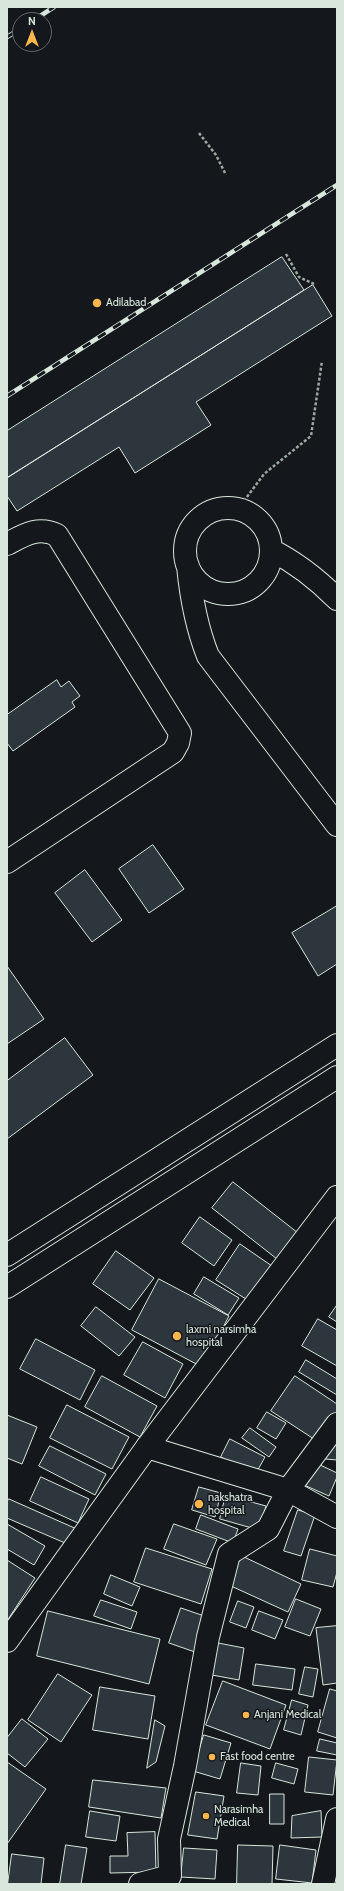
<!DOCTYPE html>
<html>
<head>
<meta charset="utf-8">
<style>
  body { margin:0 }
  #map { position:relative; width:344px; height:1891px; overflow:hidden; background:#14181c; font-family:Cabin,sans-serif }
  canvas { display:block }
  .frame { position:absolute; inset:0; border:8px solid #d8e6dc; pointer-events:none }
  .north { position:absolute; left:12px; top:12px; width:40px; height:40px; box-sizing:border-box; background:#14181c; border:1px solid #626a69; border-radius:50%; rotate:0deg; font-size:11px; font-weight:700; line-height:16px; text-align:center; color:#d8e6dc }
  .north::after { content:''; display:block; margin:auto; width:14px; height:18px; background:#ffb74d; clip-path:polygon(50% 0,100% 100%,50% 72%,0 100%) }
</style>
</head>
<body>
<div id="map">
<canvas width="344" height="1891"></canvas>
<div class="frame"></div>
<div class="north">N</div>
</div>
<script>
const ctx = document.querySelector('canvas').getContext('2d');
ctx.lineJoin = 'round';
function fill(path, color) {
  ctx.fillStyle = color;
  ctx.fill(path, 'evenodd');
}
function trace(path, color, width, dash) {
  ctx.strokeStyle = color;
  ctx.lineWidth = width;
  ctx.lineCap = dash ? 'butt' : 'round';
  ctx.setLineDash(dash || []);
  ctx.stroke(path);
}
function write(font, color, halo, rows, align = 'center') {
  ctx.font = font + ' Cabin,sans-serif';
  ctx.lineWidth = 3;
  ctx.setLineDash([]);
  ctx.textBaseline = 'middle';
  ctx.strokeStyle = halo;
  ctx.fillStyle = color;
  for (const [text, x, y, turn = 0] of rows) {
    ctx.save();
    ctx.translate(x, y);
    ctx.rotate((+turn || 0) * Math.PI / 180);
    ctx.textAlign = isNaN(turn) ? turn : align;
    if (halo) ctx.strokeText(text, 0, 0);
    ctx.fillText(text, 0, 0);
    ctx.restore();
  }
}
const building = new Path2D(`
  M282,257L304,290L7,478V431Z
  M313,285L332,316L196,402L211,425L135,473L119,447L17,511L7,496V478Z
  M57,680L61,687L69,681L80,696L72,702L75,707L13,751L7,743V715Z
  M153,845L184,889L149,913L119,869Z
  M85,870L122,920L92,942L55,893Z
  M337,906V964L318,976L292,933Z
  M7,966L44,1019L7,1044Z
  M65,1038L93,1075L7,1139V1081Z
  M233,1182L298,1233L277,1259L212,1208Z
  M200,1217L232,1240L214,1266L182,1243Z
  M240,1244L272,1266L249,1301L216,1280Z
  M116,1251L154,1278L130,1310L93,1284Z
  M204,1277L239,1298L228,1315L194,1294Z
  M159,1279L229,1316L202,1367L132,1330Z
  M337,1305V1322L329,1317Z
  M96,1307L135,1337L119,1356L81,1326Z
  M318,1319L337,1330V1366L302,1346Z
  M36,1339L95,1370L80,1400L20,1369Z
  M143,1342L183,1364L165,1398L124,1375Z
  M306,1360L337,1379V1395L299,1372Z
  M102,1376L157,1406L140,1437L85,1407Z
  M295,1376L337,1404V1417L320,1443L271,1411Z
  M67,1405L129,1437L112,1469L50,1438Z
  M267,1412L286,1423L276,1439L257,1428Z
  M7,1415L37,1427L22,1464L7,1458Z
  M250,1428L276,1447L269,1457L242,1438Z
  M337,1432V1460L325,1459Z
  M230,1439L265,1457L255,1475L221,1457Z
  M50,1446L106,1474L95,1495L39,1466Z
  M314,1462L337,1473V1477L329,1496L304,1485Z
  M41,1477L89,1499L78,1523L30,1501Z
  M199,1487L221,1493L215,1517L192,1510Z
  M226,1495L266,1506L259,1530L220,1519Z
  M9,1499L79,1530L72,1546L7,1518V1502Z
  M298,1510L315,1515L301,1556L284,1551Z
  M201,1515L238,1529L233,1543L196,1529Z
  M7,1524L45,1546L34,1565L7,1549Z
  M174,1524L217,1539L206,1565L164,1549Z
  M146,1548L212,1569L201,1604L134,1582Z
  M310,1549L337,1556V1572L333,1587L302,1580Z
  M242,1556L301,1584L288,1612L231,1586L234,1572Z
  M7,1560L35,1578L7,1621Z
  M111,1575L140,1587L132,1606L104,1594Z
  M296,1599L321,1609L310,1636L285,1627Z
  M101,1600L137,1612L131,1629L94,1616Z
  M238,1601L254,1607L246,1628L230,1622Z
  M181,1608L207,1617L195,1652L169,1643Z
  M48,1611L160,1639L149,1684L37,1656Z
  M259,1611L283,1620L275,1639L252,1630Z
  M337,1626V1683L323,1685L316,1628Z
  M218,1643L244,1648L239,1680L212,1675Z
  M256,1664L295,1669L292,1690L253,1685Z
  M305,1667L318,1669L313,1697L299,1694Z
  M58,1674L92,1695L61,1742L28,1720Z
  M223,1681L286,1705L270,1749L206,1725Z
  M100,1687L155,1696L148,1739L93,1730Z
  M330,1689L337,1691V1738L318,1732Z
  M292,1700L308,1705L301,1735L284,1730Z
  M22,1719L48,1739L25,1767L7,1753V1738Z
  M155,1720L165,1726L156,1762L147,1768Z
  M204,1735L231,1743L220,1779L193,1771Z
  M320,1739L337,1743V1755L317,1751Z
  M309,1757L337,1760L333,1795L305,1792Z
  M7,1762L46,1789L7,1844Z
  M241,1763L261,1766L258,1795L237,1793Z
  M276,1763L298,1769L294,1784L272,1778Z
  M93,1780L166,1788L161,1818L89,1807Z
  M196,1792L224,1796L217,1839L188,1835Z
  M270,1794H284V1824H270Z
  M90,1811L120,1816L116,1841L86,1837Z
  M321,1811L322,1837L291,1838L292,1816Z
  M155,1832L156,1872L110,1873V1856H128L127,1833Z
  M66,1845L87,1848L81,1884H60Z
  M238,1845L273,1846L272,1884H237Z
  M280,1845L316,1850L312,1883L276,1879Z
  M184,1848L217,1850L215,1879L181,1877Z
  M12,1854L44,1858L41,1884H8Z`);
fill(building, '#2c363c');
trace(building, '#d8e6dc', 1);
const minor = new Path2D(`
  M185 551a43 43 0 1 1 86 0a43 43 0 1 1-86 0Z
  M7,544C24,535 38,526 57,535L180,733L178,743L173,752L7,862
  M271,550C297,563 317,579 337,599
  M188,566C191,597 196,626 208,656L337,825
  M147,1447L288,1490L337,1517
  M140,1884L170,1876L169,1839L185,1766L208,1637L229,1554L268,1529L288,1490L337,1424
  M323,1884L337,1819`);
const major = new Path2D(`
  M7,1255L337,1045
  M7,1287L337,1077
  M7,1641L147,1447L337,1197`);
trace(minor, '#d8e6dc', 24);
trace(major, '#d8e6dc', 24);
trace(new Path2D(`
  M199,133L216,155L226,175
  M286,254L299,277L314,284
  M238,509L264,474L311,436L322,361`), '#9da8a2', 2.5, [3, 2]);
trace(minor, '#14181c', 22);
trace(major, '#14181c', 22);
const rail = new Path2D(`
  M34,20L54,7
  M7,37L20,29
  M7,396L337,185`);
trace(rail, '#d8e6dc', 4.5);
trace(rail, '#14181c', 3, [9]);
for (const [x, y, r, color] of [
  [97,303,5,"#ffb74d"],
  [177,1336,5,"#ffb74d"],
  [199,1504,5,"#ffb74d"],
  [246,1715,4,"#ffb74d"],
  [212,1757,4,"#ffb74d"],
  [206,1816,4,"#ffb74d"]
]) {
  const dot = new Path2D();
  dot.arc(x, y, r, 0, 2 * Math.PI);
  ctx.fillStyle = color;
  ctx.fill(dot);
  trace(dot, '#14181c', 1.5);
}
write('11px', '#d8e6dc', '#14181c', [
  ["Adilabad",106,303],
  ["laxmi narsimha",186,1330],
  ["hospital",186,1343],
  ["nakshatra",208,1498],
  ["hospital",208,1511],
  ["Anjani Medical",254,1715],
  ["Fast food centre",220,1757],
  ["Narasimha",214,1810],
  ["Medical",214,1823]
], 'left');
</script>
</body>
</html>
